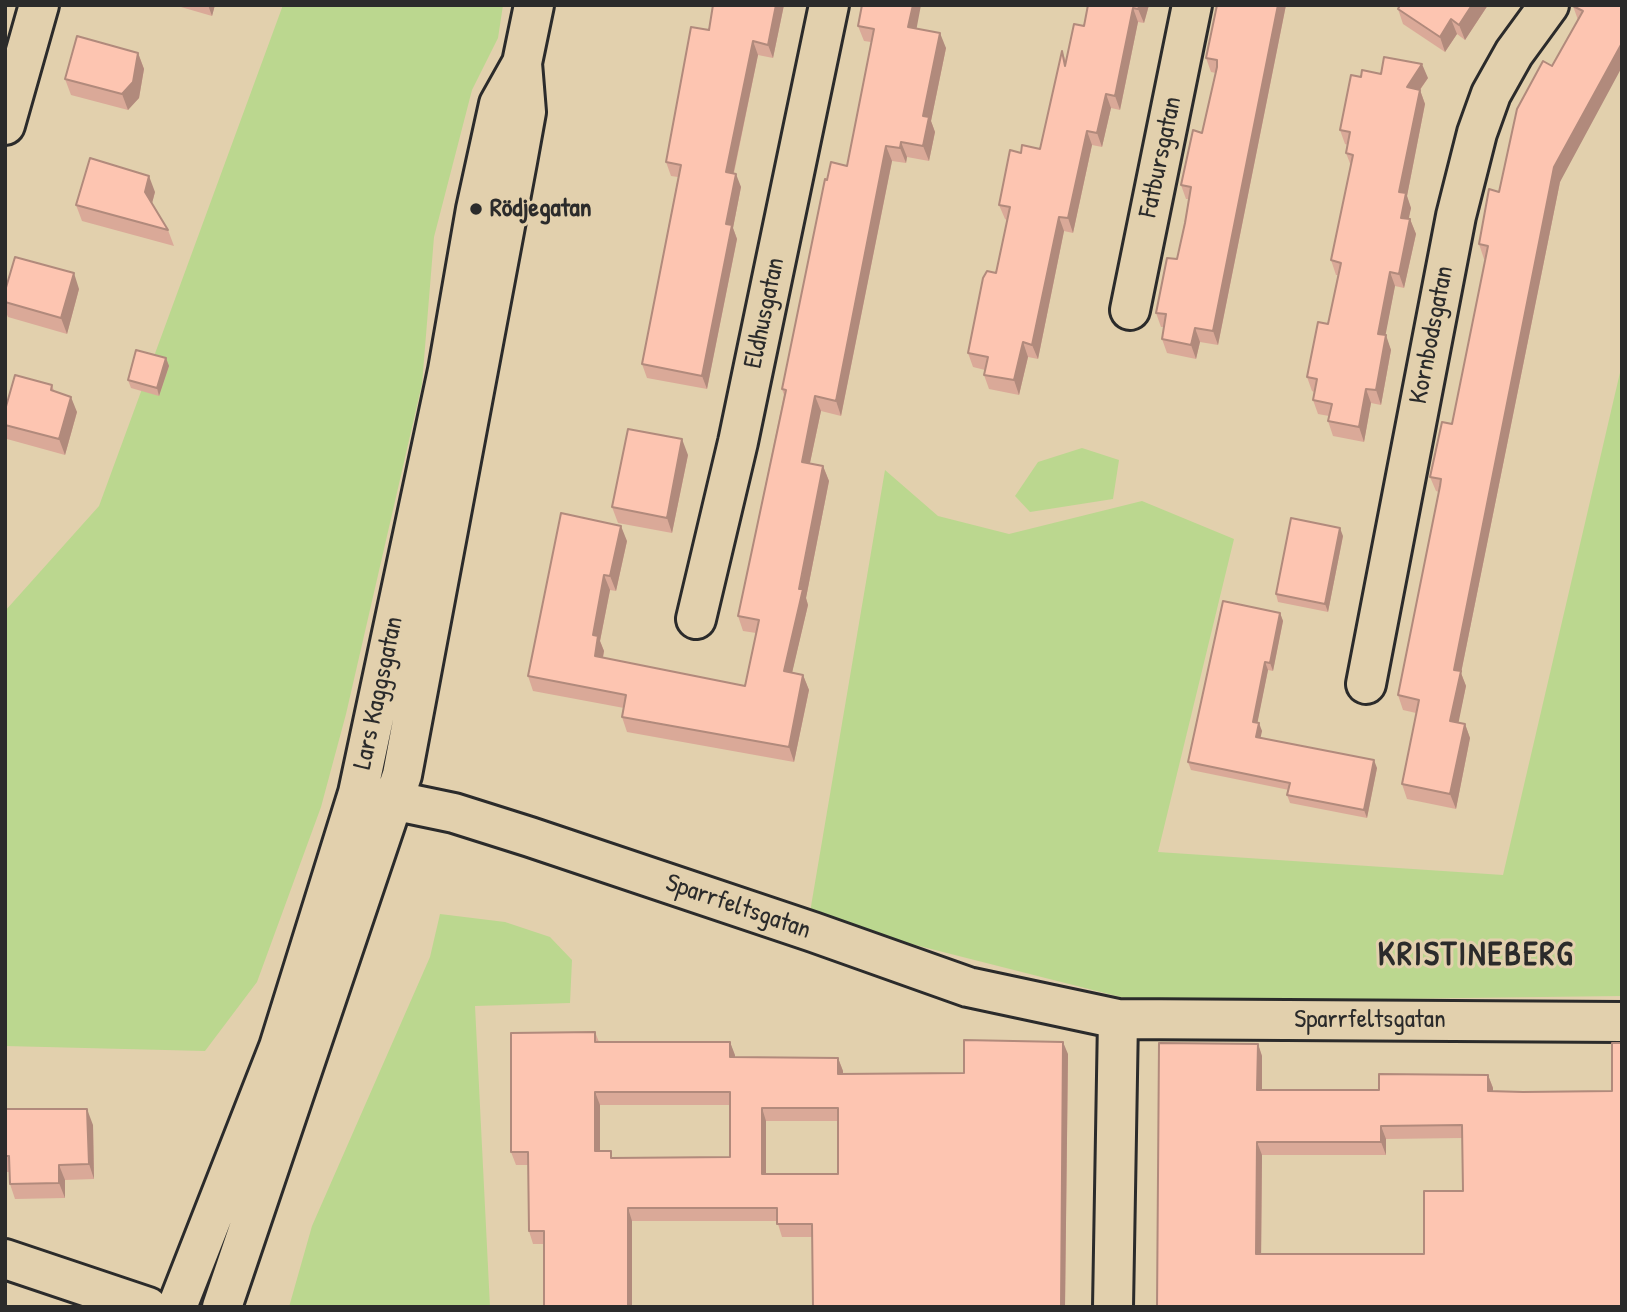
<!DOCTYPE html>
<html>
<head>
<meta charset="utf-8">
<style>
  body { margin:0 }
  #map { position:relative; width:1627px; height:1312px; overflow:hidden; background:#e2d0ad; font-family:"Patrick Hand",sans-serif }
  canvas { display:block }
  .frame { position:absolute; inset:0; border:7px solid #2b2b2b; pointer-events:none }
</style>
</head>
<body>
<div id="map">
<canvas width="1627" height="1312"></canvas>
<div class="frame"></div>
</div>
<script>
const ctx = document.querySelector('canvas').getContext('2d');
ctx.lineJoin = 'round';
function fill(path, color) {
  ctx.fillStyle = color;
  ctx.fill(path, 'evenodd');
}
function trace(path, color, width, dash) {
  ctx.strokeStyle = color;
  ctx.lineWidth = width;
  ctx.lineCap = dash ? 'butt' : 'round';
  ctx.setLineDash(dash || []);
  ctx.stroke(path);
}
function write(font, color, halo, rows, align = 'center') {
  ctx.font = font + ' "Patrick Hand",sans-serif';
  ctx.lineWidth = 6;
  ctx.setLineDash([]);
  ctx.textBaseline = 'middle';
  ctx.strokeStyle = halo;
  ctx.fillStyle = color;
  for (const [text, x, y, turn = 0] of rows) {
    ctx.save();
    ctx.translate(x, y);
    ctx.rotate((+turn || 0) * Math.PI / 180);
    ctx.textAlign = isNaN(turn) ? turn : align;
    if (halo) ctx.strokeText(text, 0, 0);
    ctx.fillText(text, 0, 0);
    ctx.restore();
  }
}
fill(new Path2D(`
  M283,5H503L498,38L472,90L434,237L422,384L346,714L321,807L257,982L205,1051L5,1046V611L99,506Z
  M1622,364V996L1140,1002L809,918L885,470L938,516L1009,534L1142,501L1234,539L1158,852L1503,875Z
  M1082,448L1119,460L1113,499L1030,512L1015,496L1038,462Z
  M440,914L505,922L550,937L572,960L570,1003L475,1006L490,1307H289L312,1226L430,957Z`), '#bbd78f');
const minor = new Path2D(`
  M5,125L39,5
  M1130,310L1192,5
  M696,619L738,442L829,5
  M1366,684L1456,216L1477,133L1491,94L1514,53L1549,5
  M358,793L454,813L530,837L813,932L968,987L1118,1019L1622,1022
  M5,1259L148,1307
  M177,1307L279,1047L358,793L448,370L476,209L499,104L522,63
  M222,1307L402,775L517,162L526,112L522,63L534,5
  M1113,1307L1118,1019`);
trace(minor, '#2b2b2b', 44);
trace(minor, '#e2d0ad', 38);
fill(new Path2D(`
  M174,5H215L212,16Z
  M784,5L773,58L758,55L734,173L741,187L733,228L737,239L707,389L647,378L642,364L678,177L671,176L666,162L709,30Z
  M1088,5H1149L1144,23L1138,22L1120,110L1111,108L1102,147L1092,145L1073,233L1064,231L1038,359L1028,357L1019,395L989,389L984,375L985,370L973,367L968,353L996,273L1007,220L1005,219L999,205L1021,153L1040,149L1062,51L1066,61L1084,26Z
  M1217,5H1286L1218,345L1200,342L1196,359L1167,353L1162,339L1164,327H1161L1156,313L1177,259L1189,199H1186L1181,185L1202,133L1216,73L1211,72L1206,58Z
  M1400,5H1488L1465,40L1457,34L1445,52L1403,24L1398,9Z
  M1622,5L1560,182L1461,673L1466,686L1458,722L1465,724L1470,738L1456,809L1407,799L1402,784L1416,713L1403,710L1398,695L1439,492L1436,491L1430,477L1452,424L1486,259H1484L1479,244L1499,192L1552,66L1578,20L1573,6Z
  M858,26L917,29L946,48L931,121L935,132L929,161L907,157L906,163L892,161L841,416L821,411L810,463L823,466L829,481L806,598L808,605L792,672L803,675L809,690L794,762L627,732L622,717L624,708L533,691L528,676L627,541L616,591L610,590L600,641L604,651L603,658L745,686L756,633L743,631L738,616L784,395L782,389L827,180L847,166L871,42L864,41Z
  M138,53L144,69L139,98L128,110L71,95L65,79Z
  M1381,74L1428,78L1420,90L1425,104L1407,196L1411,208L1408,219H1410L1416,234L1404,288L1395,286L1385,335L1391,350L1381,405L1371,403L1364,442L1333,436L1328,421L1329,416L1318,414L1313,400L1314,392L1312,391L1307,377L1328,324L1338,275H1336L1331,260L1351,166L1346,153L1348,145L1345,144L1340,130L1361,77Z
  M155,192L152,203L168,230L174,246L82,221L76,205Z
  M79,289L67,334L8,317L5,310V291Z
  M166,358L169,366L159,396L131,388L128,380Z
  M52,385L54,391L77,412L65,455L7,439L5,434V410Z
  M688,455L672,533L618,523L612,507Z
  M1343,536L1328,612L1278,602L1276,594Z
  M1280,613L1283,621L1273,671L1268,670L1257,723L1262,731L1260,737L1377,768L1367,818L1290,803L1287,795L1289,790L1191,770L1188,762Z
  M595,1032L599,1042H730L735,1057L838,1058L843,1071V1074L964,1073L1068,1054L1065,1307H813L812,1237H782L777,1221H632V1307H544V1244H533L529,1231L528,1165H516L511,1152ZM600,1105H730V1157L614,1158L600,1151ZM766,1121H838V1174H766Z
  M1258,1044L1262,1056V1090H1379L1488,1075L1493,1088V1091H1612L1622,1307H1157ZM1462,1138L1463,1191L1424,1254H1261L1262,1155H1386V1139Z
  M5,1109L93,1125L94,1179L65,1180V1198L15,1199L10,1184L9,1172H5Z`), '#daa998');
fill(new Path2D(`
  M208,5H215L212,16Z
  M776,5H784L773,58L768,45Z
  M913,5H921L914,42L908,27Z
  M1140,5H1149L1144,23L1138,9Z
  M1278,5H1286L1218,345L1213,331Z
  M1472,5H1488L1465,40L1459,25Z
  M1133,8L1138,22L1120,110L1115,96Z
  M1451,19L1457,34L1445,52L1440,37Z
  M940,33L946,48L931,121L935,132L929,161L923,146V116Z
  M753,41L758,55L731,185L726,172Z
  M1622,43V67L1560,182L1461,673L1466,686L1456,735L1450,721L1454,670L1554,167Z
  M138,53L144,69L139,98L128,110L122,94Z
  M1422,64L1428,78L1412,101L1407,87Z
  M1420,90L1425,104L1407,196L1411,208L1406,232L1401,218L1399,192Z
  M1106,94L1111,108L1102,147L1097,133Z
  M1087,131L1092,145L1073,233L1068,218Z
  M901,142L907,157L906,163L900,148Z
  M886,146L892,161L841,416L836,401Z
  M736,174L741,187L733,228L737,239L707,389L702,376L726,224Z
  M149,176L155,192L151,207L145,192Z
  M1059,217L1064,231L1038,359L1032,345Z
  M1410,219L1416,234L1404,288L1399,274Z
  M1390,272L1395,286L1383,348L1378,334Z
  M74,273L79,289L67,334L61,318Z
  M1195,328L1200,342L1196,359L1191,345Z
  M1386,335L1391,350L1381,405L1376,390Z
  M1023,342L1028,357L1019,395L1014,380Z
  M166,358L169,366L159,396L157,388Z
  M1366,389L1371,403L1364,442L1359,427Z
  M815,396L821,411L807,477L802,462Z
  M71,397L77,412L65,455L59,439Z
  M682,439L688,455L672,533L667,518Z
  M823,466L829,481L806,598L808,605L789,686L784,671Z
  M621,526L627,541L616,591L610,576Z
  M1340,528L1343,536L1328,612L1325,604Z
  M604,575L610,590L600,641L604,651L600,672L595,656L593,635Z
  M1280,613L1283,621L1273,671L1270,663Z
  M1265,662L1268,670L1256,730L1253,722Z
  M803,675L809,690L794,762L789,747Z
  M1259,723L1262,731L1259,745L1256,737Z
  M1465,724L1470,738L1456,809L1450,794Z
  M1374,760L1377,768L1367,818L1364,810Z
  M730,1042L735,1055V1070L730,1057Z
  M1063,1042L1068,1054L1065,1307H1061Z
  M1258,1044L1262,1056V1103L1257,1090Z
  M838,1058L843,1071V1087L838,1074Z
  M1488,1075L1493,1088V1104L1488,1091Z
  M595,1092L600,1105V1164L595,1151Z
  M762,1108L766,1121V1187L762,1174Z
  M87,1109L93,1125L94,1179L89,1164Z
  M1381,1126L1386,1139V1155L1381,1142Z
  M1257,1142L1262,1155L1261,1266L1256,1254Z
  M59,1165L65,1180V1198L59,1183Z
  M628,1208L632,1221V1307H628Z`), '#b18a7c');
const building = new Path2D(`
  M713,5H776L768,45L753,41L726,172L736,174L726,224L732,225L702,376L642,364L681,165L666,162L691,27L709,30Z
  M862,5H913L908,27L940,33L923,116L929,117L923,146L901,142L900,148L886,146L836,401L815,396L802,462L823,466L799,589H803L784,671L803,675L789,747L622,717L626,695L528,676L561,513L621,526L610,576L604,575L593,635L598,636L595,656L745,686L759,620L738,616L786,390L782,389L825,179L827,180L831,162L847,166L874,29L858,26Z
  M1088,5H1140L1138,9L1133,8L1115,96L1106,94L1097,133L1087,131L1068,218L1059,217L1032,345L1023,342L1014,380L984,375L988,357L968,353L983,278L987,271L996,273L1010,207L999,205L1010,150L1021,153L1022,145L1040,149L1062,51L1065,66L1074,24L1084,26Z
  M1217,5H1278L1213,331L1195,328L1191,345L1162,339L1166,314L1156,313L1167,258L1177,259L1185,223L1191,187L1181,185L1193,130L1202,133L1217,67V60L1206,58Z
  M1400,5H1472L1459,25L1451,19L1440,37L1398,9Z
  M1573,5H1622V43L1554,167L1454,670L1461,671L1450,721L1465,724L1450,794L1402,784L1419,700L1398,695L1440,486L1441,479L1430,477L1442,422L1452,424L1488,246L1479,244L1489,189L1499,192L1517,109L1543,61L1552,66L1583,11L1573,6Z
  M77,36L138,53L133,82L122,94L65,79Z
  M1384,57L1422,64L1407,87L1420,90L1399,192L1406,193L1401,218L1410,219L1399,274L1390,272L1378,334L1386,335L1376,390L1366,389L1359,427L1328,421L1332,404L1313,400L1317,379L1307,377L1318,322L1328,324L1341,263L1331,260L1353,155L1346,153L1350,132L1340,130L1351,75L1361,77L1362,70L1381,74Z
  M90,158L149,176L145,192L168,230L76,205Z
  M15,257L74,273L61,318L5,302V291Z
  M136,350L166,358L157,388L128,380Z
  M15,375L52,385L51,390L71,397L59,439L5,425V410Z
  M628,429L682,439L667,518L612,507Z
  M1291,518L1340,528L1325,604L1276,594Z
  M1223,601L1280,613L1270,663L1265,662L1253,722L1259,723L1256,737L1374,760L1364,810L1287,795L1290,783L1188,762Z
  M595,1032V1042H730V1057L838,1058V1074L964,1073V1040L1063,1042L1061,1307H813L812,1224H777V1208H628V1307H544V1231H529L528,1152H511V1033ZM595,1092H730V1157L611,1158V1151H595ZM762,1108H838V1174H762Z
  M1159,1043L1258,1044L1257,1090H1379V1074L1488,1075V1091L1523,1092L1612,1091V1043H1622V1307H1157ZM1462,1125L1463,1191H1424V1254H1256L1257,1142H1381V1126Z
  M5,1109H87L89,1164L59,1165V1183L10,1184L9,1156H5Z`);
fill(building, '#fdc5b1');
trace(building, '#b18a7c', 2);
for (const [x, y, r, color] of [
  [476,209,7,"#2b2b2b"]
]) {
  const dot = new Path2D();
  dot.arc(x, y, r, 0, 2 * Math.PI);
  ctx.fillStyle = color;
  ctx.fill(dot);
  trace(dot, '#e2d0ad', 2.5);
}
write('26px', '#2b2b2b', '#e2d0ad', [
  ["Fatbursgatan",1161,157,-78],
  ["Eldhusgatan",765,313,-78],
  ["Kornbodsgatan",1432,335,-79],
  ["Lars Kaggsgatan",379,693,-78],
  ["Sparrfeltsgatan",738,907,19],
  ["Sparrfeltsgatan",1370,1020]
]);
write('bold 26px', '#2b2b2b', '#e2d0ad', [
  ["Rödjegatan",490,209]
], 'left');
ctx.letterSpacing = '2px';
write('bold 33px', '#2b2b2b', '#e2d0ad', [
  ["KRISTINEBERG",1476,956]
]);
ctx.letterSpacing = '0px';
</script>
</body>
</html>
